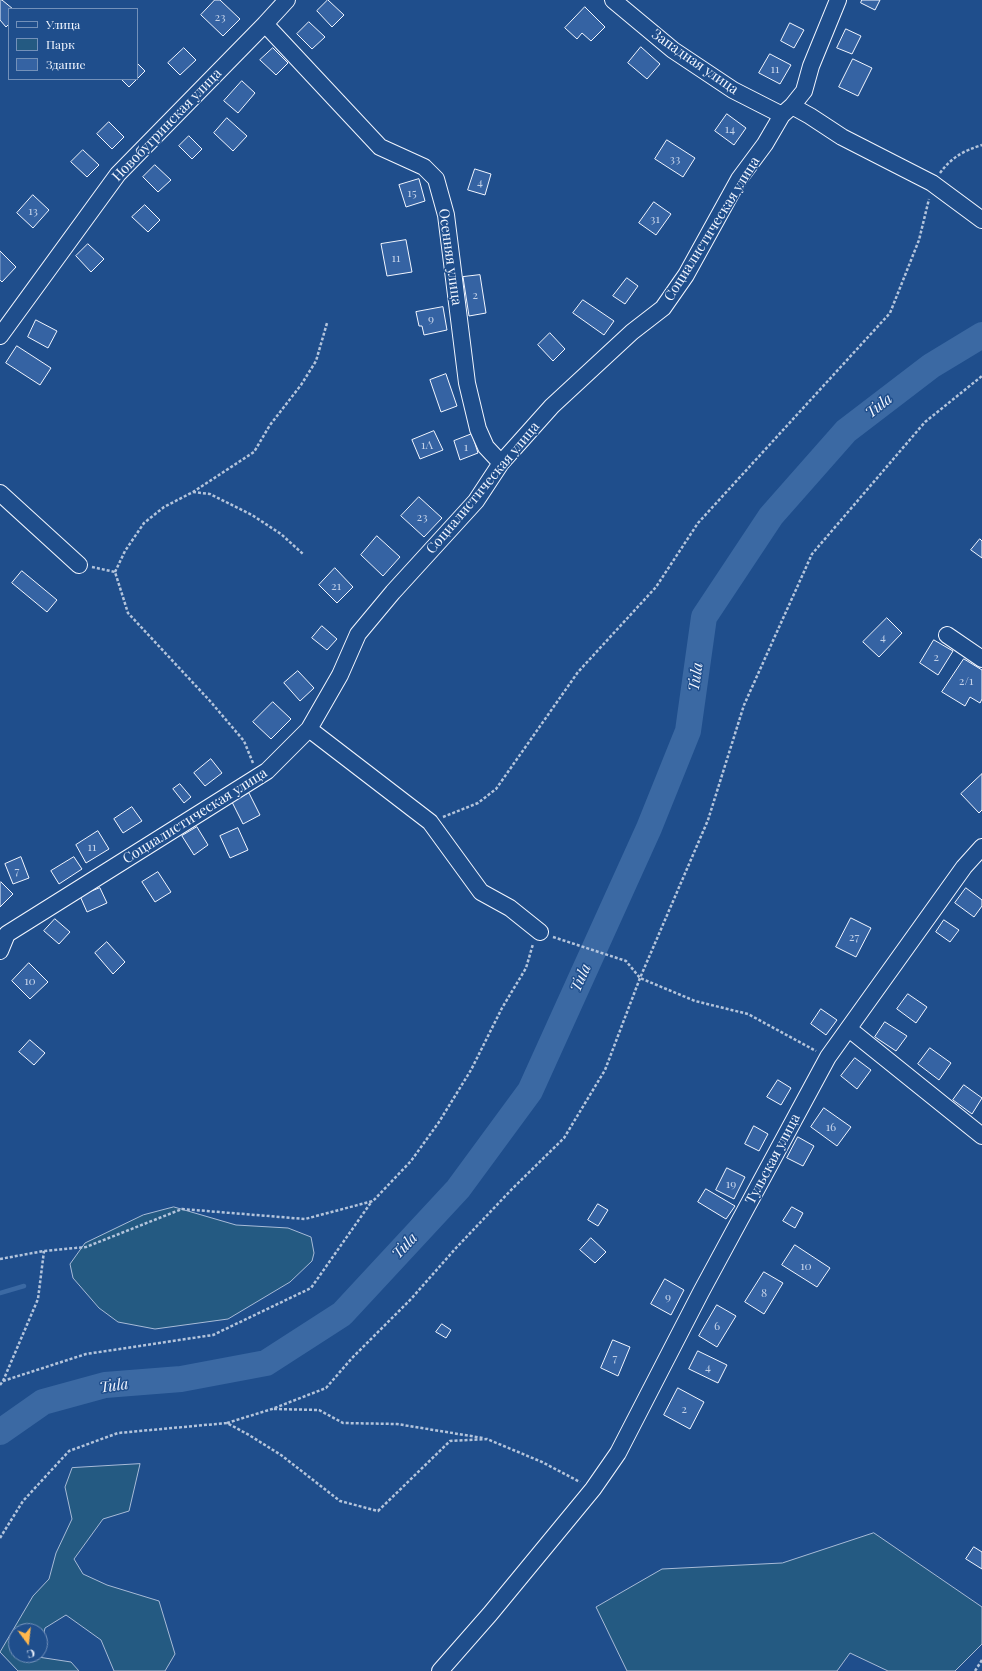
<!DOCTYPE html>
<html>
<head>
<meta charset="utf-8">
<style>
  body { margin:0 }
  #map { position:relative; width:982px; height:1671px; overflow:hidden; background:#1f4e8c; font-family:"Playfair Display",serif }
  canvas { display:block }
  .legend { position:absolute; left:8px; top:8px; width:130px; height:72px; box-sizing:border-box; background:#1f4e8c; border:1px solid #7391ba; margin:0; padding:5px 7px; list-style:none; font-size:12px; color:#f2f6ff }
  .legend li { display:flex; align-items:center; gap:8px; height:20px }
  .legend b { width:20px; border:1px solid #7391ba }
  .north { position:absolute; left:8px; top:1623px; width:40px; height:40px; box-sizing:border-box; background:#1f4e8c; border:1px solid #7391ba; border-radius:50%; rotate:165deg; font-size:11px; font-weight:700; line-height:16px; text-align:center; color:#f2f6ff }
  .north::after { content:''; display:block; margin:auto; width:14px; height:18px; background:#ffb74d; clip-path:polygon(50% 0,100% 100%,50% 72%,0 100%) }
</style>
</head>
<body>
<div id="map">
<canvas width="982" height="1671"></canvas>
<ul class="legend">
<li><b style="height:5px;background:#1f4e8c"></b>Улица</li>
<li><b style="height:11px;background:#245a82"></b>Парк</li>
<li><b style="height:11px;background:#3563a3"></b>Здание</li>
</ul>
<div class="north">С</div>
</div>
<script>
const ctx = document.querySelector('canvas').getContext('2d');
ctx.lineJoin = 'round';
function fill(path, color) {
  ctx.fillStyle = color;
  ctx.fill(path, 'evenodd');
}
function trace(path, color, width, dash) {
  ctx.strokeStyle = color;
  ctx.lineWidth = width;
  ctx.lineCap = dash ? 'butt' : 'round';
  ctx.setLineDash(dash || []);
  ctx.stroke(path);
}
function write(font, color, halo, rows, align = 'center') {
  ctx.font = font + ' "Playfair Display",serif';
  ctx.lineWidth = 3;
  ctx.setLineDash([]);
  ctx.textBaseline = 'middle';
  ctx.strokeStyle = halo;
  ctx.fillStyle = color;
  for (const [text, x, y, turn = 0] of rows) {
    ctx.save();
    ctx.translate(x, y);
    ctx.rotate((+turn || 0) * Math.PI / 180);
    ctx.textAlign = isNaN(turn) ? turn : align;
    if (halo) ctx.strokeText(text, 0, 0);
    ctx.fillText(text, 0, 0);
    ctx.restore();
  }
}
const green = new Path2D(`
  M174,1207L236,1225L288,1228L311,1237L314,1253L312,1261L290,1282L228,1319L155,1329L118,1322L99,1308L73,1278L70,1264L85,1243L143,1215Z
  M140,1464L129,1511L103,1519L74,1559L83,1574L107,1585L159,1601L175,1654L165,1671H114L101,1640L66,1615L45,1628L40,1650V1631H16V1655H39L38,1657L71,1662L79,1671H18L0,1652L33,1596L49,1579L56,1553L72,1519L65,1487L72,1468Z
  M874,1533L982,1607V1644L955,1671H888L850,1653L837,1671H627L596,1607L662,1569L782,1563Z`);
fill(green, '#245a82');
trace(green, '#a8bbd7', 1);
trace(new Path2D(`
  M0,1293L24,1286`), '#3b69a3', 4.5);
trace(new Path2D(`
  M0,1432L43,1402L105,1385L181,1379L266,1363L342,1314L458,1189L530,1091L649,828L688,731L704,617L771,516L846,431L931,366L982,335`), '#3b69a3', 26);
const building = new Path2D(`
  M2,0L13,9H9V24L6,27L0,20V2Z
  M215,0H220L240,19L223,36L201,15Z
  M328,0L344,15L332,27L317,11Z
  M862,0H880L875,10L861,3Z
  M585,7L605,27L591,41L582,33L577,39L565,28Z
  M309,22L325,37L312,49L297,34Z
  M790,23L804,30L794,48L781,41Z
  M846,29L861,36L852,54L837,48Z
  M641,47L660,64L647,79L628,63Z
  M184,48L196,60L180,75L168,63Z
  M273,48L288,63L276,75L260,60Z
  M770,54L791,65L780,84L759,73Z
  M853,59L872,68L858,96L839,87Z
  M137,63L145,71L129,87L121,79H137Z
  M242,81L255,93L238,113L224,101Z
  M727,114L746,128L734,145L715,131Z
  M227,118L247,136L233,151L214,133Z
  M109,122L124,137L112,149L97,134Z
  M189,136L202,149L192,159L179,146Z
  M667,140L695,158L683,177L655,159Z
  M83,150L99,165L87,177L71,162Z
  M155,165L171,180L158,192L143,177Z
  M475,169L491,174L485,195L468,190Z
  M419,179L425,201L406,207L399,185Z
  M33,195L49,210L33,228L17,213Z
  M654,202L671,214L656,235L639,223Z
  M145,205L160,220L148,232L132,217Z
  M406,240L412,272L387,276L381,244Z
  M88,244L104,259L91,272L76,256Z
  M0,251L16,267L2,282L0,280Z
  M480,275L486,313L469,316L463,277Z
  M627,278L638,286L625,304L613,296Z
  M583,300L614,321L604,335L573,313Z
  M443,307L447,330L424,335L422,326H419L416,312Z
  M36,320L57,331L48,348L28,337Z
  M550,333L565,349L553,361L538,345Z
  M17,346L51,368L40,385L6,363Z
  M446,374L457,406L441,412L430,380Z
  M434,431L443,450L420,459L412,440Z
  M472,434L478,453L460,460L454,441Z
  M419,497L442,518L424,537L401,516Z
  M377,536L400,557L383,576L361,555Z
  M980,539L982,541V558L971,550Z
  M335,568L353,587L337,603L319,585Z
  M22,571L57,600L47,612L12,583Z
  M887,618L902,633L879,657L863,642Z
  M322,626L337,639L327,650L312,638Z
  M934,640L953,651L938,675L920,663Z
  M964,659L982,670V699L980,703L970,697L965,706L942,692Z
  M298,671L314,688L300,701L284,683Z
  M273,702L291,719L271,739L253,722Z
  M211,759L222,773L205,786L194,773Z
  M982,774V810L979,813L961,794Z
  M180,784L191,797L184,803L173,789Z
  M249,793L260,815L243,824L232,802Z
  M132,807L142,821L123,833L114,819Z
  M197,827L208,845L194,855L182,836Z
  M238,828L248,850L230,858L220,836Z
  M98,831L109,849L86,863L76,845Z
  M21,857L29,878L13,884L5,864Z
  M74,857L82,869L59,884L51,871Z
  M158,872L171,892L155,902L142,882Z
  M1,882L13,894L0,907V883Z
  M100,888L107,903L87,912L80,896Z
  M966,888L982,900V906L974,917L955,903Z
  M851,918L871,928L856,957L836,947Z
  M55,919L70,932L59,944L44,931Z
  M944,920L959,930L950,942L936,932Z
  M107,942L125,962L113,974L95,953Z
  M29,963L48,982L30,999L12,981Z
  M908,994L927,1007L916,1023L897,1009Z
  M821,1009L837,1020L826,1035L811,1024Z
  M885,1022L907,1036L896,1051L875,1037Z
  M30,1040L45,1053L34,1065L19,1052Z
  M930,1048L951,1063L939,1080L918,1064Z
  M855,1058L871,1070L857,1089L841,1076Z
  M778,1080L791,1088L781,1105L767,1097Z
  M964,1085L982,1098L972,1114L953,1100Z
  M824,1108L851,1127L837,1146L811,1127Z
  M754,1126L768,1134L759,1151L745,1144Z
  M798,1137L814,1146L803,1166L787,1158Z
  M727,1168L745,1177L734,1199L716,1190Z
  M706,1189L735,1206L726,1219L698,1202Z
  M598,1204L608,1210L598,1226L588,1220Z
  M792,1207L803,1213L795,1228L783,1221Z
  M591,1238L606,1252L595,1263L580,1250Z
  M795,1245L830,1268L817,1287L782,1265Z
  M764,1272L783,1283L764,1314L745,1302Z
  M665,1279L684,1290L671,1315L651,1304Z
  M717,1305L736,1316L717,1347L699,1336Z
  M442,1324L451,1330L446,1338L436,1332Z
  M613,1340L630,1347L618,1376L601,1368Z
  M698,1351L727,1365L718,1383L689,1369Z
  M678,1388L704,1402L690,1429L664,1415Z
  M974,1547L982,1552V1569L966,1559Z`);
fill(building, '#3563a3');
trace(building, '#f2f6ff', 1);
const minor = new Path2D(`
  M613,0L673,50L733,90L782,115
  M265,24L380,147L424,167L436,179L446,215L467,383L478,429L486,447L501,463
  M792,106L810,116L842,137L932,183L982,220
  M0,336L118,174L265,24L287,0
  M0,493L79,565
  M947,635L982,659
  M309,729L430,822L481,892L510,908L540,932
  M0,951L7,934L267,771L309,729L340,675L358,634L393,592L476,501L501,463L552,406L632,332L663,308L686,275L739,179L765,144L782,115L792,106L804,91L811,66L838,0
  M849,1029L982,1136
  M440,1671L490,1614L593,1489L618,1453L701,1292L828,1057L964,867L982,847`);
trace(minor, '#f2f6ff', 18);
trace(new Path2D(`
  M940,173C952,157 963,151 982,145
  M193,492L210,494L252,515L281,534L303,554
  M92,567L115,572L128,613L210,701L244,741L253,763
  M115,572L125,551L144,523L164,507L193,492L254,452L270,425L301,385L316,361L327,323
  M443,817L478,803L496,789L578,672L656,587L698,523L890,313L919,240L929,199
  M553,937L626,961L640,978L695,1001L748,1014L816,1051
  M0,1259L44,1251L86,1247L182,1209L305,1219L373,1201L411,1161L439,1122L471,1070L502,1008L526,968L533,944
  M3,1381L86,1354L213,1335L311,1288L372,1201
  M0,1385L3,1381L38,1299L44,1251
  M274,1409L319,1410L343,1423L397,1424L483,1438
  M227,1423L272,1409L326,1388L352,1358L411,1299L456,1248L512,1189L564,1138L605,1070L640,978L708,820L744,705L812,554L925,422L982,376
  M0,1538L23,1501L69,1451L118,1433L227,1423L249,1435L281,1455L340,1501L378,1511L450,1441L487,1439L542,1462L580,1482
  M975,1671L982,1660`), '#b3c4dc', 2.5, [3, 2]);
trace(minor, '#1f4e8c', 16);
write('12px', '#c3d1e8', null, [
  ["23",220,17],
  ["11",775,69],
  ["14",730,129],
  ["33",675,159],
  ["4",480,182],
  ["15",412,193],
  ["13",33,211],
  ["31",655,219],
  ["11",396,258],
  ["2",475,295],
  ["9",431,319],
  ["1А",427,445],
  ["1",466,447],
  ["23",422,517],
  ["21",336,586],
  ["4",883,637],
  ["2",936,657],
  ["2/1",966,681],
  ["11",92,847],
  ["7",17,871],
  ["27",854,937],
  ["10",30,981],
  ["16",831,1127],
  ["19",731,1184],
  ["10",806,1266],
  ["8",764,1293],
  ["9",668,1297],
  ["6",717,1326],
  ["7",615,1358],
  ["4",708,1367],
  ["2",684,1409]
]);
write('14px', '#f2f6ff', '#1f4e8c', [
  ["Западная улица",695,62,35],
  ["Новобугринская улица",167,125,-46],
  ["Социалистическая улица",712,229,-58],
  ["Осенняя улица",450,257,82],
  ["Социалистическая улица",483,488,-50],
  ["Социалистическая улица",195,816,-32],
  ["Тульская улица",773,1159,-62]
]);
write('italic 15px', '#f2f6ff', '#1f4e8c', [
  ["Tula",879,406,-38],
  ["Tula",696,677,-82],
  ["Tula",581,978,-66],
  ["Tula",405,1246,-47],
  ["Tula",114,1386,-8]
]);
</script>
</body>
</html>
